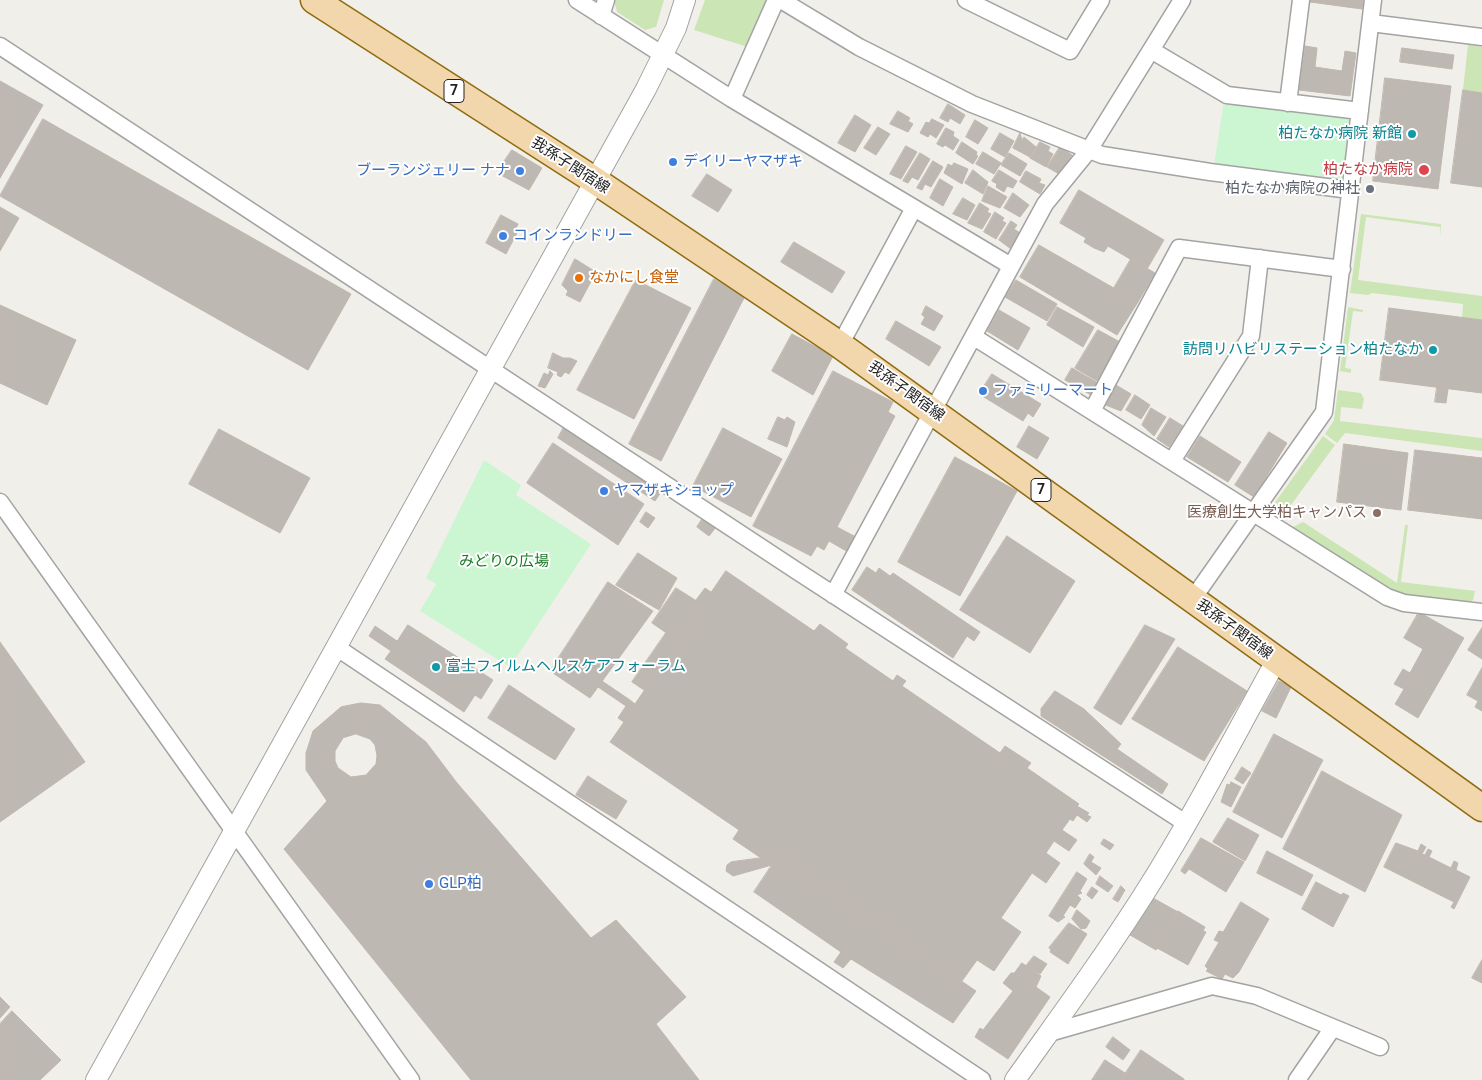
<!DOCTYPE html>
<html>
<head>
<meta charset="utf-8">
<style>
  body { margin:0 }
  canvas { display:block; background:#f1efe9 }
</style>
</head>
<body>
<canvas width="1482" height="1080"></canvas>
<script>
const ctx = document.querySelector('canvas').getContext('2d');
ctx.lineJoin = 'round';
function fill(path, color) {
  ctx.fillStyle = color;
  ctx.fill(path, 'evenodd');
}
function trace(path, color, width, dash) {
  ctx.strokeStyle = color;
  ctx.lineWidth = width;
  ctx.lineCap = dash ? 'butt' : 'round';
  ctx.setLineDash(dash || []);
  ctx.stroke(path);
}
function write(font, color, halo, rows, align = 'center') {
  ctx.font = font + ' Roboto,"Noto Sans JP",sans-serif';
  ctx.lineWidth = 4;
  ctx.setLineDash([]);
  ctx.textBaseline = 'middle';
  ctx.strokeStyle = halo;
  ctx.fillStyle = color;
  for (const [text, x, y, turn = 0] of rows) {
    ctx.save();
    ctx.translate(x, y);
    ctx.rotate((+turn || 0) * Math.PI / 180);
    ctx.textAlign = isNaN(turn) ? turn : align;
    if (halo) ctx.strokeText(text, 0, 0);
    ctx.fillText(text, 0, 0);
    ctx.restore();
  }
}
fill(new Path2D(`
  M614,0H664L656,27L645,30L617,12Z
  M705,0H769L751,48L694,30Z
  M1468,45L1482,47V93L1463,90Z
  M1361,214L1441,224L1440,237V227L1366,217L1358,280L1482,296V320L1462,318L1463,304L1372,293L1368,295L1350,293Z
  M1348,307L1363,310V312L1353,311L1345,368L1351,369V373L1340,371Z
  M1338,390L1361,393L1364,399L1362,409L1341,407L1340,421L1482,438V451L1345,433L1337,443L1325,434L1334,420Z
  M1323,436L1335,445L1288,509L1290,511L1273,518L1271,508Z
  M1303,522L1397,583L1405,525H1408L1401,582L1475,591L1473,600L1466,604L1401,596L1391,592L1289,529Z`), '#cbe5b5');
fill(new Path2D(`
  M1224,100L1345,115L1352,124L1345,175L1337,182L1214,166Z
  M484,460L521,485L516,495L591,544L510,667L420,611L436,584L426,578Z`), '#ccf5d1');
const building = new Path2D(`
  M1310,0H1363L1362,9L1310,2Z
  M1305,46L1317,48L1315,67L1342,71L1345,51L1356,53L1350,96L1299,90Z
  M1402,48L1454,55L1452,69L1400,62Z
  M1385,78L1451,86L1438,189L1373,181Z
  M0,81L43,105L0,178Z
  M1463,90L1482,93V187L1451,183Z
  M948,104L965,115L960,124L950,118L948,122L940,118Z
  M898,111L910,118L908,121L913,124L908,132L890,124Z
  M855,115L871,125L855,152L838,143Z
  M43,119L351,294L308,370L0,196Z
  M932,119L944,125L936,138L930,134L928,137L920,133L926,122L929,123Z
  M975,120L988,128L978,144L966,137Z
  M878,127L890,134L876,155L864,148Z
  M946,128L954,132L953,136L959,140L953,150L945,145L943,147L937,144Z
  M1000,133L1014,141L1005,157L991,149Z
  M1020,133L1022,140L1024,137L1036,147L1030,157L1013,148Z
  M962,142L977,152L976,155L978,156L973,164L956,153Z
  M1040,142L1050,147L1048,151L1053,154L1046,167L1030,158Z
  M906,146L917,152L901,179L890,174Z
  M1060,147L1072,155L1059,174L1047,167Z
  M512,150L542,168L529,190L499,174L503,167L501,166Z
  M983,152L1001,163L994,174L976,164Z
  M920,153L930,159L918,180L912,177L908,183L903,181Z
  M1009,153L1027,164L1020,176L1001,165Z
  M933,161L943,167L931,187L925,184L922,190L917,188Z
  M954,163L968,169L962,184L944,173L948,164L952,166Z
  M973,170L988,182L983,194L965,183Z
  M999,170L1017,181L1013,188L1007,186L1004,192L996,187L997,184L992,181Z
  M1026,171L1041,179L1039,183L1045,185L1040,194L1020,182Z
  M707,174L732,190L718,212L692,196Z
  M940,179L953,187L943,206L930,198Z
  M988,186L1007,197L1000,208L982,201Z
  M1079,190L1164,240L1147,269L1108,246L1104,252L1094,248L1084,242L1086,238L1060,223Z
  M1013,193L1029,205L1020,217L1004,208Z
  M963,198L975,205L967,220L953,214Z
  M980,203L989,209L987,212L991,214L982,229L968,223Z
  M0,207L19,218L0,251Z
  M995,212L1004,218L1002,221L1006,223L996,239L984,232Z
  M501,215L518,224L516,228L519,229L506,254L486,243Z
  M1011,221L1017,225L1014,229L1020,233L1011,249L999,240Z
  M794,242L845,272L832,293L781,262Z
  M1039,245L1138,302L1117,335L1020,277Z
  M575,259L596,272L580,302L566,295L568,291L562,285Z
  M1131,259L1155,273L1138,302L1114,288Z
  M714,279L745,296L661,461L629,444Z
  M636,280L691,308L634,419L577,390Z
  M1016,280L1057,304L1047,321L1005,297Z
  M0,305L76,340L47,405L0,383Z
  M926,306L943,316L934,331L921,324L925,317L922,315Z
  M1057,307L1094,327L1083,347L1047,325Z
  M1389,308L1482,320V393L1380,380Z
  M999,310L1030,328L1018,350L987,331Z
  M896,321L941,347L929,366L886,339Z
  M1098,330L1120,342L1097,381L1075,368Z
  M792,334L833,356L813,395L772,371Z
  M553,353L563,358H570L577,361L569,374L565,372L561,377L557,375L558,372L548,368Z
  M1072,368L1098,383L1091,395L1065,380Z
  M550,371L553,374L545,388L538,386L544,373L548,375Z
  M833,371L893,402L888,412L895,416L837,527L856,537L848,552L829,541L824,550L817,546L811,556L753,526Z
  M992,374L1041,404L1033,417L1028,413L1023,421L979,394Z
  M1116,385L1131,394L1121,411L1103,404Z
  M1437,387L1448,389L1446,403L1435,402Z
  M1135,395L1150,405L1141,419L1126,410Z
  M1151,408L1166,417L1154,436L1142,425Z
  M778,417L785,420L787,417L795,422L787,447L768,439Z
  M1170,418L1183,426L1169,447L1157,439Z
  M1029,426L1049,438L1037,459L1017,447Z
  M564,427L661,492L655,501L558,438Z
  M723,428L782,459L751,517L693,486Z
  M219,429L310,478L280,533L189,484Z
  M1269,432L1287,443L1254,497L1235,485Z
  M1200,436L1241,462L1228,482L1187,457Z
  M553,443L644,504L618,545L527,483Z
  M1344,444L1408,453L1401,510L1337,502Z
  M1415,450L1482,458V519L1408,510Z
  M955,457L1017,491L960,596L898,562Z
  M646,512L655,518L648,528L640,522Z
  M703,518L716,527L709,536L697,527Z
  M1007,536L1075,581L1030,653L960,610Z
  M638,553L677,578L659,610L616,585Z
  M867,567L876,573L879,568L890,576L893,573L980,632L974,641L967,636L953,658L852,590Z
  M726,571L814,631L820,624L848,644L845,648L893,681L897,675L906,681L902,686L1000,753L1005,746L1031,763L1027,768L1079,804L1077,806L1089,813L1087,815L1091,817L1087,822L1077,815L1073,821L1070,819L1062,830L1077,840L1069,851L1054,841L1046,853L1060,863L1046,883L1032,873L1001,918L1021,932L994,971L977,960L962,981L778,856L772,865L761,858L733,839L739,830L610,742L624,722L618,718L630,700L635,704L703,605L696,600L705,588L711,592Z
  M608,582L653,611L590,698L550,671Z
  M676,588L703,605L678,641L652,623Z
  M1419,612L1464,638L1418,718L1395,704L1404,689L1394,684L1403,669L1410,673L1423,649L1404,638Z
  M408,625L493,680L481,699L475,695L464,712L385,659L391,651L369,636L375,626L397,641Z
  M1145,625L1175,639L1121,725L1094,708Z
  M1482,628V659L1468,650Z
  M666,633L678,641L644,690L632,682Z
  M0,642L85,762L0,822Z
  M1178,647L1247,691L1204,761L1132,719Z
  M1482,668V711L1475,707L1478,701L1467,695Z
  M602,681L630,700L626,706L598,687Z
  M1279,681L1291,687L1276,718L1262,711Z
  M509,685L575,729L555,760L488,718Z
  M1055,691L1084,709L1121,744L1117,749L1168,784L1162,794L1041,716V709Z
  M361,703L380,705L426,742L457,783L591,938L616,920L686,997L656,1024L699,1080H471L284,849L327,801L306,770V753L313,731L341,707ZM356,734L370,739L375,745L377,756L376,764L366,775L351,777L338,768L335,761V751L343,738Z
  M1274,734L1323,760L1282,838L1233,812Z
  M1242,767L1251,773L1243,784L1235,779Z
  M1322,771L1402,815L1365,892L1283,849Z
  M588,776L627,801L616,819L576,795Z
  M1231,782L1241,787L1231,807L1221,802L1227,784L1230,785Z
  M1228,818L1259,835L1245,861L1213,842Z
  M1201,838L1244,862L1226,892L1189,869L1185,874L1181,871Z
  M1104,839L1114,845L1110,850L1101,844Z
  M1396,843L1418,851L1421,844L1426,847L1422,854L1425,855L1428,849L1432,851L1429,857L1451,868L1454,861L1458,863L1456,870L1470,877L1454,909L1451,907L1454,902L1384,867Z
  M1267,851L1313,875L1302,896L1257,873Z
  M1090,854L1094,857L1091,862L1101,868L1096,875L1084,864Z
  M778,856L976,991L953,1023L851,959L843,968L834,962L841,952L754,892Z
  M761,858L772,865L733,876L726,871L727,865L731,862Z
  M1077,872L1087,879L1080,891L1082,893L1077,895L1081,899L1075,908L1070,905L1063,916L1065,917L1058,922L1049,916Z
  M1100,876L1113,886L1108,892L1096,884Z
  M1316,882L1341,895L1343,893L1349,896L1333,927L1302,909Z
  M1121,886L1125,890L1118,902L1113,899Z
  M1092,887L1098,891L1092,899L1087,895Z
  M1153,898L1178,912L1156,950L1130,935Z
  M1241,902L1269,919L1239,972L1233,978L1225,974L1222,979L1206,971L1208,969L1205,966L1219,942L1214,940L1219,931L1223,932Z
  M1077,910L1090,921L1086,928L1081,929L1072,919Z
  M1178,911L1205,927L1203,931L1206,932L1188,965L1157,948Z
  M1069,923L1087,934L1068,964L1050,952L1051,949L1049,948Z
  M1034,956L1047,964L1040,974L1026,966Z
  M1482,960V983L1472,978Z
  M1022,963L1041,976L1036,987L1050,997L1008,1059L975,1037L980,1028L983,1030L1013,991L1003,983L1011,973H1014Z
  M0,997L10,1007L0,1018Z
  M12,1011L61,1060L40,1080H0V1024Z
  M1113,1037L1130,1050L1123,1060L1106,1047Z
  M1141,1050L1184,1079V1080H1121Z
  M1105,1060L1125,1073L1121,1080H1092Z`);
fill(building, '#beb8b2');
trace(building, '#c1b7ad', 1);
const minor = new Path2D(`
  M577,0L732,99L1011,266
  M781,0L859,47L972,104L1102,155L1210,172L1350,190
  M966,0L1070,51L1101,0
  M601,16L606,0
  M1371,23L1482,37
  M0,46L800,573L1187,824
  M1151,50L1227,95L1360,111
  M732,99L776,0
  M1288,103L1301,0
  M974,337L1387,597L1404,603L1482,612
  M840,345L914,208
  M1092,411L1179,248L1342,269
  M1172,461L1251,336L1260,258
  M0,502L411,1080
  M833,595L1045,204L1089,150L1182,0
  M1192,600L1324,412L1373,0
  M336,647L982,1080
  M1049,1033L1212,986L1257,996L1380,1047
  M1297,1080L1332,1029`);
const tertiary = new Path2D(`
  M96,1080L646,89L676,28L685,0
  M1015,1080C1069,1004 1124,930 1171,850C1208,788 1241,724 1276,661`);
const primary = new Path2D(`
  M314,0L594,180L840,345L1482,808`);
trace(minor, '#a3a3a3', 19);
trace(tertiary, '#a3a3a3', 22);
trace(primary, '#906b0f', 29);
trace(minor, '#fff', 16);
trace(tertiary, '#fff', 20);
trace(primary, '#f3d7ac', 26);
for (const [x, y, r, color] of [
  [1412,134,5,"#0f9aa8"],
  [673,162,5,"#3f7fe0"],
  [1424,170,6,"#e0444e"],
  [520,171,5,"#3f7fe0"],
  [1370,189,5,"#6b7280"],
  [503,236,5,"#3f7fe0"],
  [579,278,5,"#e8710a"],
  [1433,350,5,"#0f9aa8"],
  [983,391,5,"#3f7fe0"],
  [604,491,5,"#3f7fe0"],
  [1377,513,5,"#8d6e63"],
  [436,667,5,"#0f9aa8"],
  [429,884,5,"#3f7fe0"]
]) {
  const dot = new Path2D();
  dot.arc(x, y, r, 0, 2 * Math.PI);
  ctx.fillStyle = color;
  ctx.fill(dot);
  trace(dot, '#fff', 2);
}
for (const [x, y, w] of [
  [454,91,20],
  [1041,490,20]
]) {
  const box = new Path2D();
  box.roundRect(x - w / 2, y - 11.5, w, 23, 4);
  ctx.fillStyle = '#fff';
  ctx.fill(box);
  trace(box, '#222', 1);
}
write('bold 14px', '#222', null, [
  ["7",454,91],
  ["7",1041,490]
]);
write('15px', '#0d838f', '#fff', [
  ["柏たなか病院 新館",1402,134],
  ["訪問リハビリステーション柏たなか",1423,350],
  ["富士フイルムヘルスケアフォーラム",446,667,"left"]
], 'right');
write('15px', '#366cbe', '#fff', [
  ["デイリーヤマザキ",683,162],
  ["ブーランジェリー ナナ",510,171,"right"],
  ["コインランドリー",513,236],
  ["ファミリーマート",993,391],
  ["ヤマザキショップ",614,491],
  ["GLP柏",439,884]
], 'left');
write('15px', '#222', '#fff', [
  ["我孫子関宿線",570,166,33],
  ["我孫子関宿線",906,392,36],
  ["我孫子関宿線",1234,630,36]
]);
write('15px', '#be3a42', '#fff', [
  ["柏たなか病院",1413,170]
], 'right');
write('15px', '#5b616d', '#fff', [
  ["柏たなか病院の神社",1360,189]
], 'right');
write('15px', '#c56008', '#fff', [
  ["なかにし食堂",589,278]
], 'left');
write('15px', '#785e54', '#fff', [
  ["医療創生大学柏キャンパス",1367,513]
], 'right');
write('15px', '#177824', '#fff', [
  ["みどりの広場",504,562]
]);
</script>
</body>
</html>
